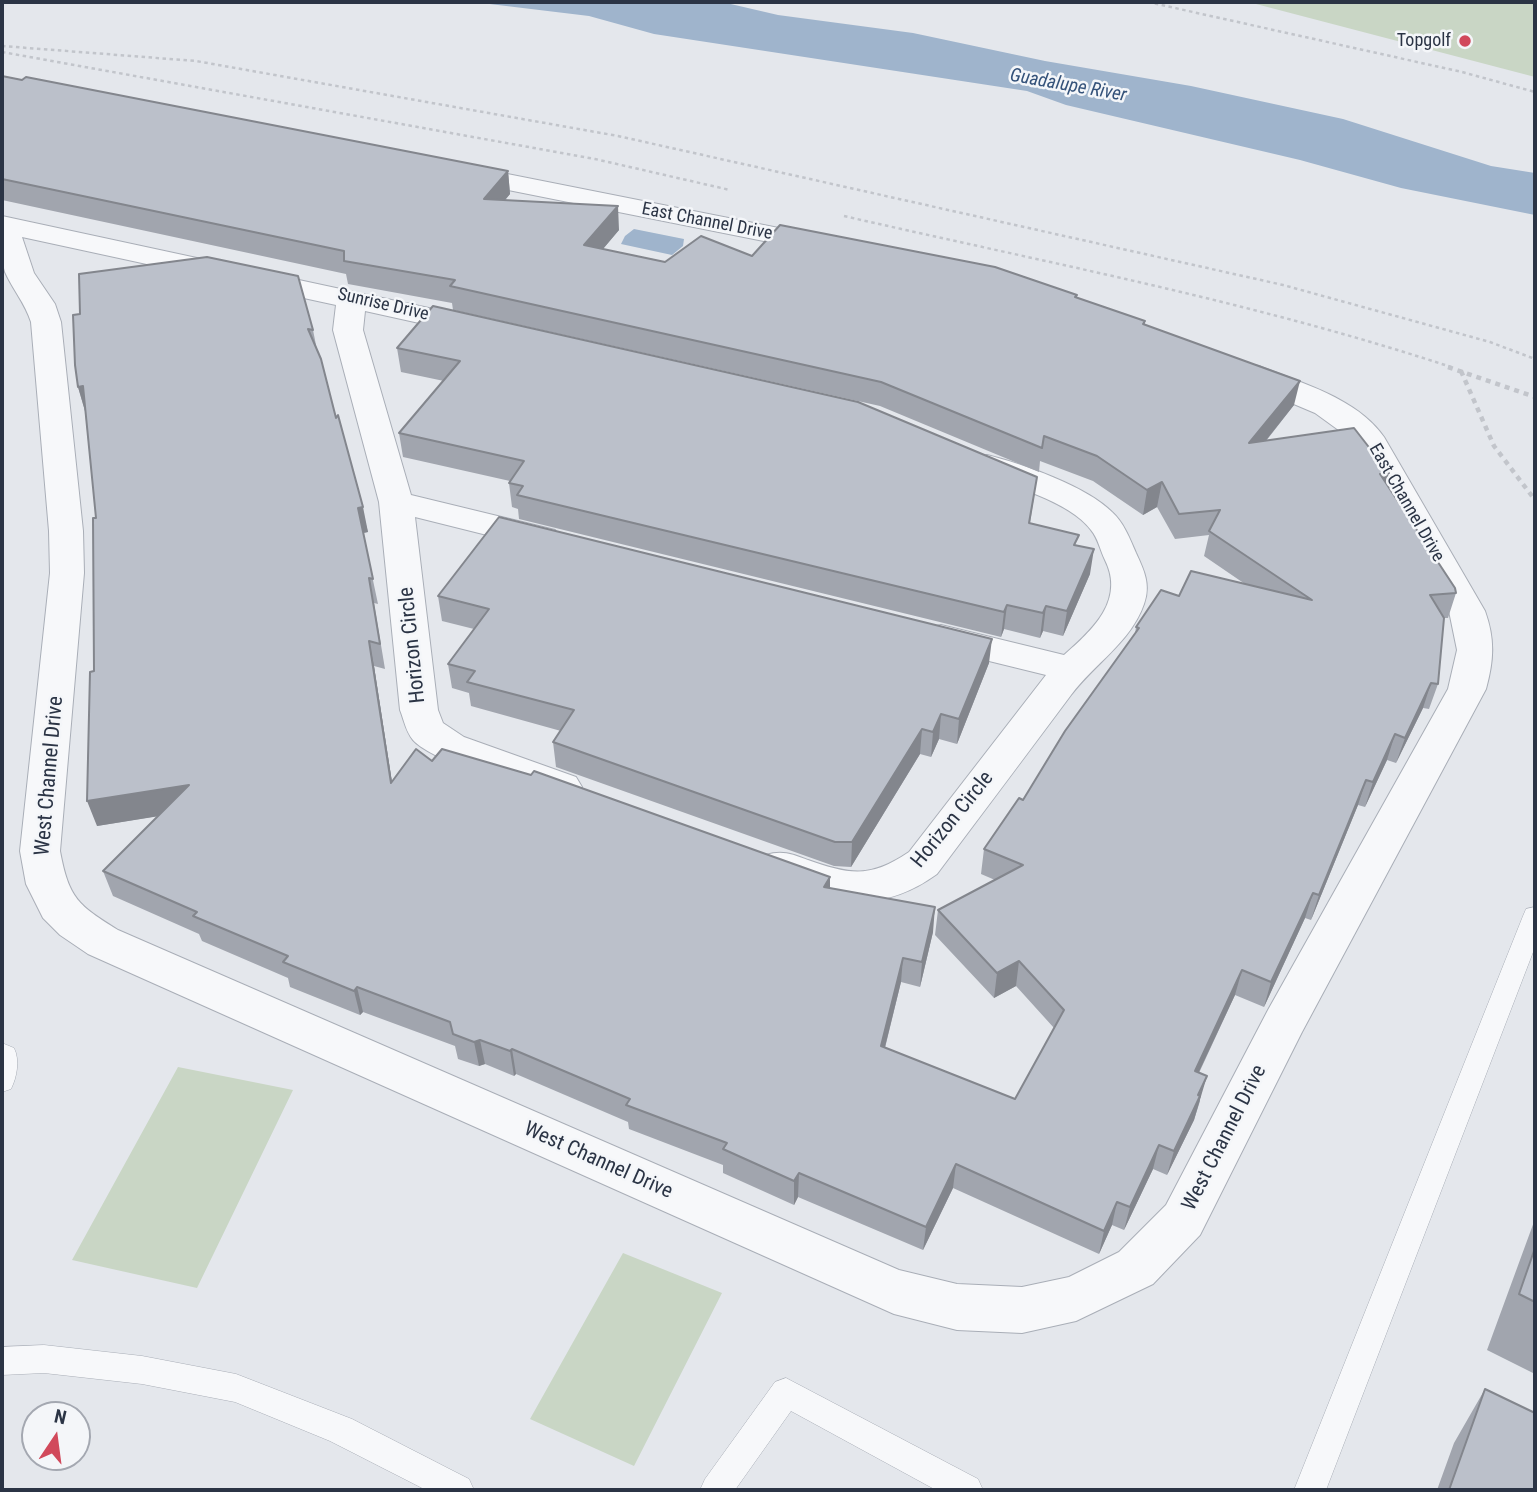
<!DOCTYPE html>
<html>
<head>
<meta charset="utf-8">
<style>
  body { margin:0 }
  #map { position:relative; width:1537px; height:1492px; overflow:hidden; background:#e4e7ec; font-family:"Roboto Condensed",sans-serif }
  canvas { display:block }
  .frame { position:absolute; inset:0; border:4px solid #2b3445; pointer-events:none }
  .north { position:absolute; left:21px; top:1401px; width:70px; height:70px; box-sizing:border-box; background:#f4f6f9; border:2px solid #a4a8b1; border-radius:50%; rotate:13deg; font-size:19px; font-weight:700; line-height:28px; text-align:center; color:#2b3445 }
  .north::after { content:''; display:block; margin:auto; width:24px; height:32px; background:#d1495b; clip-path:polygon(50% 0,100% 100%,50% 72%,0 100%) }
</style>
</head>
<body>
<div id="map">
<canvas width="1537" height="1492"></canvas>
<div class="frame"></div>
<div class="north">N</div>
</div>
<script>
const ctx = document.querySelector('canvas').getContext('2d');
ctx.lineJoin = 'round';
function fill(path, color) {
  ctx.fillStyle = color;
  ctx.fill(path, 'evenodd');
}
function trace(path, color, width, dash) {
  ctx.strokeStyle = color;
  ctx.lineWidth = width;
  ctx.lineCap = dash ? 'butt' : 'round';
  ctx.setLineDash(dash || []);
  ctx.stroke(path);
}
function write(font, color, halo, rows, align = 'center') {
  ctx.font = font + ' "Roboto Condensed",sans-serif';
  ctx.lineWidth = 5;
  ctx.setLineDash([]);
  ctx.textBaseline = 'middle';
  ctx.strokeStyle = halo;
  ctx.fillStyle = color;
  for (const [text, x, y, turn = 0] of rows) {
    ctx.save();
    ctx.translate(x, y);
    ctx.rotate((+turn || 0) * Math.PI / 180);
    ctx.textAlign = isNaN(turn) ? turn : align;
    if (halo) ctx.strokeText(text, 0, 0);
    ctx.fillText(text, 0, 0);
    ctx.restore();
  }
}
fill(new Path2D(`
  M1256,2H1535V77L1256,4Z
  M178,1067L293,1090L197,1288L72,1260Z
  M623,1253L722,1293L634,1466L530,1419Z`), '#c9d6c5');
fill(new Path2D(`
  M473,2H722L778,15L913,33L1045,61L1191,86L1343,119L1491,166L1535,173V215L1401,188L1300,160L1066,105L1027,91L654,34L589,16Z
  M634,229L684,239L683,246L672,255L621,244L625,236Z`), '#9fb4cc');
const service = new Path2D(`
  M1535,907V947L1326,1490H1294L1523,916L1526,909Z
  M2,1043L14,1048C20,1060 17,1077 11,1089L2,1092Z
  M44,1345L142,1356L236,1374L352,1419L469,1479L474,1490H426L330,1441L235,1402L142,1384L44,1373L2,1375V1347Z
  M786,1378L978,1479L983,1490H936L791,1411L735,1490H700L705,1479L775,1382Z`);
const minor = new Path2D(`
  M457,164L824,237L834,239L838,245L834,251L824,253L448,178L444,172L448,166Z
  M2,216L489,321L493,327L489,333L478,336L365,311L363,330L411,495L555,530L560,538L555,546L543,549L415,517L438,710L443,723L464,737L576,777L582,787L576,797L562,801C531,792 431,761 413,740C406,732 404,720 400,710L379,502L333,330L336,305L22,237L34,273L55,304L61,322L83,531L84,573L60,851C69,899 78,905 118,930L899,1270L957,1284L1022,1287L1069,1277L1119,1252L1166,1205L1268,1010L1448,689L1457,650L1449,611L1355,442L1315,413L1237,380L1233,373L1237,366L1248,364L1259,366C1301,383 1357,398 1384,437L1485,611C1495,639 1494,660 1486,689L1302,1032L1200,1235L1153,1284L1076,1321L1022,1333L957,1330L894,1314L88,954L60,935L43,918L26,884L20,851L50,573L49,531L31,322C25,303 13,290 5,272C0,256 1,233 2,216Z
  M987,455C1023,464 1086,486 1112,512C1124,523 1130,539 1136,553C1144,570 1151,585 1144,604C1131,642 1094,664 1071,695C1027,754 982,814 937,874C876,918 831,901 766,877L760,866L766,855C782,850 792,854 808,860C850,875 871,878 909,852L1046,675L928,646L923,637L928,628L941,625L1064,655C1093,630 1125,600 1105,560C1100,550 1098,538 1091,530C1070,501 1008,485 975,472L971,465L975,458Z`);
trace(service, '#a9aeb7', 1);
trace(minor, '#a9aeb7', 2);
trace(new Path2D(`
  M1148,2L1462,72L1535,92
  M2,46L196,61L618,136L1283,285L1490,342L1535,359
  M2,52L595,159L730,190
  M844,216C1048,263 1255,302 1454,368`), '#c2c5cb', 2.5, [3.5, 3.5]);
trace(new Path2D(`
  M1448,367L1535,397
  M1461,371L1494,446L1535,500`), '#c2c5cb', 4.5, [5, 5]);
fill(service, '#f7f8fa');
fill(minor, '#f7f8fa');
fill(new Path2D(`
  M2,76L508,171L510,194L505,200L619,230L603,249L665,262L752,256L1077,295V298L1145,321V325L1294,405L1266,441L1386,483L1456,593L1448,618H1444L1438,684L1429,709L1423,708L1396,763L1387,760L1365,807L1358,805L1311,920L1305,918L1264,1007L1235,995L1199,1073L1200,1101L1194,1120L1167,1175L1153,1169L1124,1230L1112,1225L1099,1254L953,1188L923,1250L798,1197L794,1205L723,1173V1165L629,1129L628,1122L516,1074L514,1076L485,1064L479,1066L458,1059L455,1046L363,1012L360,1015L290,987L288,978L202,941L199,934L113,896L103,871L158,816L97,826L94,671L96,518L85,411L78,387L73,315L313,330L317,350L368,532L363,533L378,604L374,603L385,669L374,666L392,782L432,761L830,888L933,932L920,987L901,982L885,1048L1015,1099L1054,1028L1016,986L994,998L935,935L938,910L995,880L981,874L984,849L1023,800L1135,634L1136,627L1179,596L1245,584L1204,556L1209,535L1175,539L1157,507L1143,515L1093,481L1040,461L1039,472L880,406L453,310L452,303L348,284L346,274L2,200Z
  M397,348L1037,477L1030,523L1077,545L1090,574L1063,636L1043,631L1040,638L1004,629L1001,637L519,519L518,509L512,507L509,483L510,481L403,457L399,433L444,381L401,372Z
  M438,596L989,663L957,744L939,739L931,757L920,754L851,867L834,866L556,767L553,742L561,731L471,706L469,693L452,688L448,664L474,629L442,621Z
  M1535,1219V1374L1487,1350Z
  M1485,1389L1535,1490H1437L1454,1443Z`), '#a1a5ae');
fill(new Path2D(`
  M508,171L510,194L487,222L484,199Z
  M618,206L619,230L586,269L584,245Z
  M1300,381L1294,405L1244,468L1249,443Z
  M83,386L85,411L78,387Z
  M1389,473L1382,498L1380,474Z
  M1162,482L1157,507L1143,515L1147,490Z
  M363,507L368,532L363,533L358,508Z
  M1094,549L1090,574L1063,636L1067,611Z
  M1007,605L1004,629L1001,637L1004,612Z
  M1046,606L1043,631L1040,638L1043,613Z
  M992,639L989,663L957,744L959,719Z
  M369,641L374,666L396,808L391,783Z
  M1431,683L1423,708L1396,763L1405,738Z
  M941,714L939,739L931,757L933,732Z
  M922,729L920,754L851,867L852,842Z
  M1395,734L1387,760L1365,807L1373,782Z
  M1366,780L1358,805L1311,920L1319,895Z
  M189,785L197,810L97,826L87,801Z
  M830,877V902L824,887Z
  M1313,893L1305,918L1264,1007L1271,982Z
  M935,907L933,932L920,987L922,962Z
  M903,958L901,982L879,1071L881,1046Z
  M1019,961L1016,986L994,998L997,973Z
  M1242,970L1235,995L1188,1095L1195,1071Z
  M357,987L363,1012L360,1015L354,991Z
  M480,1040L485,1064L479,1066L474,1042Z
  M512,1049L516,1074L514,1076L510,1051Z
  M1207,1076L1194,1120L1167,1175L1174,1151Z
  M1159,1145L1153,1169L1124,1230L1130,1207Z
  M956,1164L953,1188L923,1250L926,1227Z
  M799,1173L798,1197L794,1205V1181Z
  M1117,1202L1112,1225L1099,1254L1104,1231Z`), '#83868d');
const building = new Path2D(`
  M2,76L22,80L26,77L508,171L484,199L618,206L584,245L665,262L701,236L752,256L780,225L995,267L1077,295L1075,297L1145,321L1143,324L1300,381L1249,443L1354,428L1389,473L1380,474L1455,588L1456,593L1430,595L1444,618L1438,684L1431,683L1405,738L1395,734L1373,782L1366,780L1319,895L1313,893L1271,982L1242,970L1195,1071L1207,1076L1198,1095L1200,1096L1174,1151L1159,1145L1130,1207L1117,1202L1104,1231L956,1164L926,1227L799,1173L794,1181L723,1149L727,1143L626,1105L630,1099L512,1049L510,1051L480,1040L474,1042L453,1034L450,1022L357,987L354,991L283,962L288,956L193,916L197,912L103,871L189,785L87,801L90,672L94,671L93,518H96L83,386L78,387L75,365L73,315L80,314L79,274L207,257L298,276L313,330L308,329L321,359L336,418L338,415L363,507L358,508L373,579L369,578L380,644L369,641L391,783L416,749L432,761L442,749L531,775L534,771L830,877L824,887L935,907L922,962L903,958L881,1046L1015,1099L1064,1010L1019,961L997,973L938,910L1023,865L984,849L1019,798L1023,800L1065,731L1139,628L1136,627L1161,590L1179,596L1191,571L1312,600L1209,531L1220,510L1179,514L1162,482L1147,490L1097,456L1044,436L1042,448L881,382L450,286L455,280L344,261V251L2,179Z
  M433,306L858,402L1037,477L1029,523L1079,535L1074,545L1094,549L1067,611L1046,606L1043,613L1007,605L1004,612L517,495L523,486L509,483L524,461L399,433L460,361L397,348Z
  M499,517L992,639L959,719L941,714L933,732L922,729L852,842H835L553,742L574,710L467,682L475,671L448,664L489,609L438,596Z
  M1535,1248V1302L1519,1294Z
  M1485,1389L1535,1413V1490H1449Z`);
fill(building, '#bbc0ca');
trace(building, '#83868d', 2);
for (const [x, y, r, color] of [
  [1465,41,7,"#d1495b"]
]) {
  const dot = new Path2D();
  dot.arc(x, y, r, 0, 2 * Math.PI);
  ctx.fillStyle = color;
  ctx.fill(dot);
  trace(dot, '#f4f6f9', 2.5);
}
write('18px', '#2b3445', '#f4f6f9', [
  ["Topgolf",1451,41]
], 'right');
write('18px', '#2b3445', '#f4f6f9', [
  ["East Channel Drive",707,222,11],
  ["Sunrise Drive",383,305,13],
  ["East Channel Drive",1406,503,60]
]);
write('italic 19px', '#34527a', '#f4f6f9', [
  ["Guadalupe River",1068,86,10]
]);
write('21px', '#2b3445', '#f4f6f9', [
  ["Horizon Circle",413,645,-96],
  ["West Channel Drive",50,776,-85],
  ["Horizon Circle",953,820,-51],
  ["West Channel Drive",1225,1138,-63],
  ["West Channel Drive",598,1161,24]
]);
</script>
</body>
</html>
